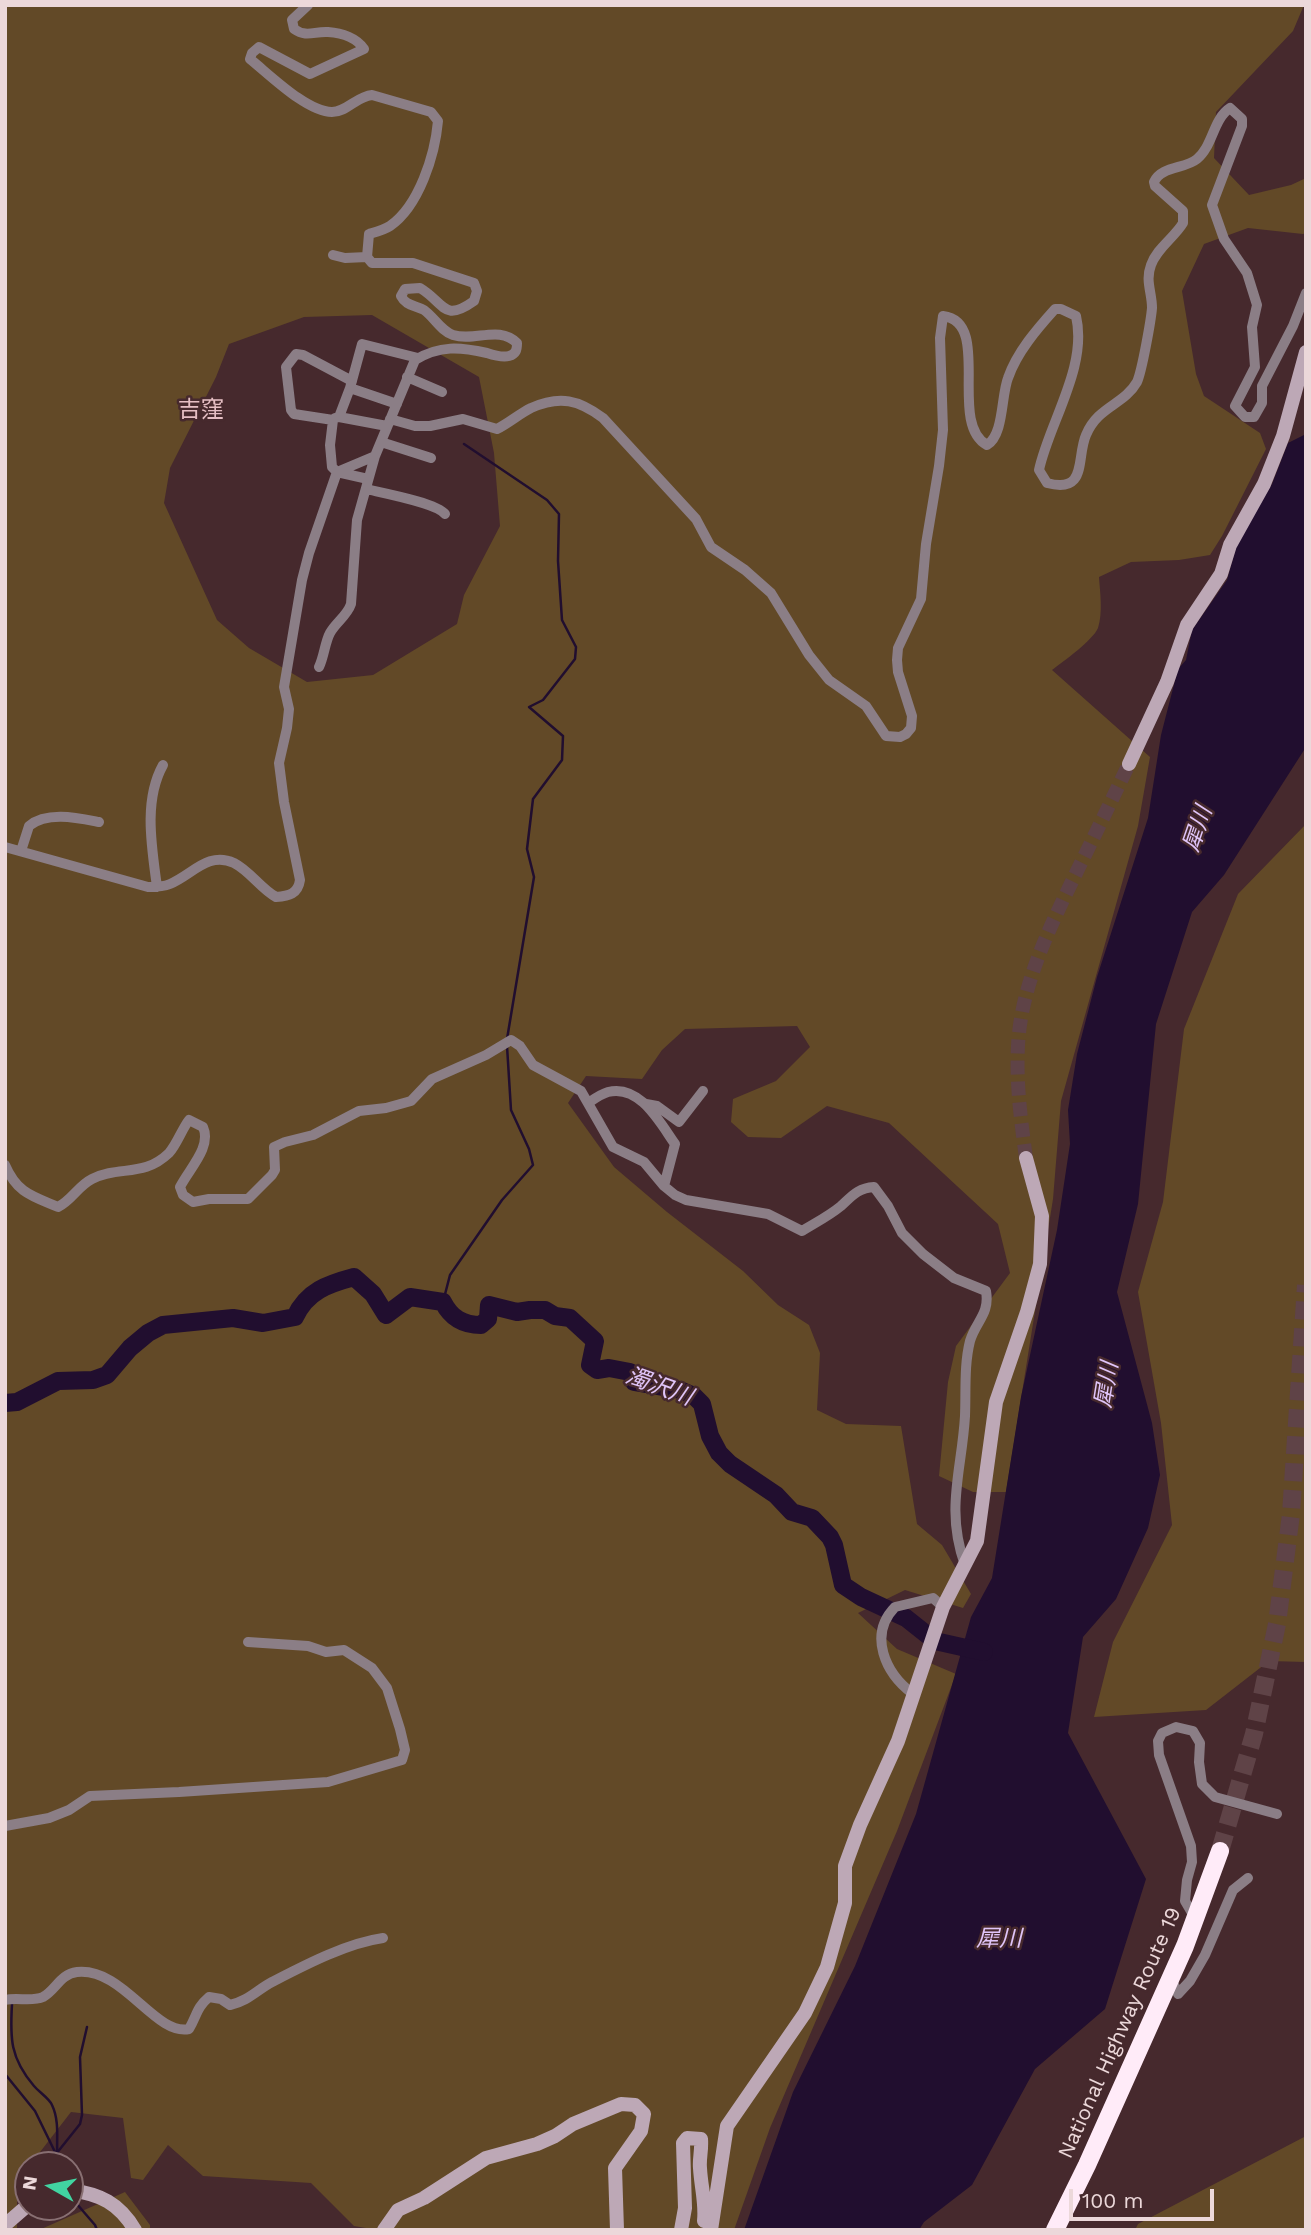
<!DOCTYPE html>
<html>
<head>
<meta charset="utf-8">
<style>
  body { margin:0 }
  #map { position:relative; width:1311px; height:2235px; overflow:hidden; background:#46292d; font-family:"Work Sans",sans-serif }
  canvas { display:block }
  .frame { position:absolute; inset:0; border:7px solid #ecd8da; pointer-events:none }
  .north { position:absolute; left:14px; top:2151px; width:70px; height:70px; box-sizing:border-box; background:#46292d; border:2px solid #886f72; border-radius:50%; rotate:279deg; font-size:19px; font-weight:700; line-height:28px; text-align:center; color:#ecd8da }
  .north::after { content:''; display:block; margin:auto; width:24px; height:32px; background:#41d4a1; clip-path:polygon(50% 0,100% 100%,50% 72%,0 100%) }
  .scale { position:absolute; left:1069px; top:2189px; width:145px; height:32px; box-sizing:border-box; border:4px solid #ecd8da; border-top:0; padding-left:9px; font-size:21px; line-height:24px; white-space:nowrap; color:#ecd8da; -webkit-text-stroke:5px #46292d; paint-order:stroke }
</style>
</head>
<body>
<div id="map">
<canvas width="1311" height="2235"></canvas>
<div class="frame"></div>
<div class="north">N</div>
<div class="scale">100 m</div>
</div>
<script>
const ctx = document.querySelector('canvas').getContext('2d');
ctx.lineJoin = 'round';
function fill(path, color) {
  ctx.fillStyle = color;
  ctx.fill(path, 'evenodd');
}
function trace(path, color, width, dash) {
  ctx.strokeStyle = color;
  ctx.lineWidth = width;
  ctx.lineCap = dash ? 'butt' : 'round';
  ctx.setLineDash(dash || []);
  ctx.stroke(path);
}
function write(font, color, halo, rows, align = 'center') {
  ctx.font = font + ' "Work Sans","Noto Sans JP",sans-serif';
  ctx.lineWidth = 5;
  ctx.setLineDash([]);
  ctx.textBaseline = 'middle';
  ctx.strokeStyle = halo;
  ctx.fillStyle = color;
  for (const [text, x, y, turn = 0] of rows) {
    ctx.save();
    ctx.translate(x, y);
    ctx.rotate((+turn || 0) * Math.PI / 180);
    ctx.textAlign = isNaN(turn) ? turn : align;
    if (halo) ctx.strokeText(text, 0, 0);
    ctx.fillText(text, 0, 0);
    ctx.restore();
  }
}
fill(new Path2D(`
  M5,5H1304L1293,31L1216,112L1214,158L1249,195L1291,185L1306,178V233L1303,234L1248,228L1204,244L1182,291L1196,374L1204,396L1260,433L1266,449L1222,536L1210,555L1179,560L1131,562L1099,577C1100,592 1103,613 1098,628C1093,640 1064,661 1052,670L1150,757L1138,826L1061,1101L1053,1199L1006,1492H973L939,1476L948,1382L956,1346L1010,1273L998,1224L889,1123L827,1106L781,1138L748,1137L731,1122L733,1099L776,1081L810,1047L797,1026L685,1029L662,1050L642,1079L586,1076L568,1103L614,1167L667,1212L743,1271L778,1305L809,1325L820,1353L817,1410L846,1424L901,1426L917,1524L942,1545L971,1594L963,1608L905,1590L858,1613L897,1649L956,1674L897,1831L770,2128L734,2230H378L354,2226L311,2183L203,2176L168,2145L143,2180L131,2178L123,2118L71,2112L30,2165H28L17,2182V2230H5ZM372,315L479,377L494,453L500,526L464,595L457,624L373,675L307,682L249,648L217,620L164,503L170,468L216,377L229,344L304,317Z
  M1306,824V1662L1269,1661L1206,1710L1094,1717L1113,1642L1172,1525L1161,1423L1138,1292L1163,1202L1184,1029L1238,894Z
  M1306,2136V2230H1135L1138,2224Z
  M125,2192L150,2225V2230H39Z`), '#624927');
fill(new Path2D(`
  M1306,434V747L1224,875L1192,912L1156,1024L1138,1204L1117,1292L1152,1423L1160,1475L1148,1528L1116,1599L1083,1637L1068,1733L1146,1879L1105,2009L1035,2069L972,2185L924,2222L919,2230H744L793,2092L855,1966L916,1814L971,1617L992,1578L1021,1397L1057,1230L1070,1144L1068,1110L1077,1054L1097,977L1148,818L1161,735L1178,669L1186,660L1192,630L1227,580L1237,544L1272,484L1288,443Z`), '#210e2f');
trace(new Path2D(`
  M464,444L547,500L559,514L558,561L562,620L576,647L575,659L543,700L529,707L563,736L562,760L533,799L527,849L534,877L507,1039
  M443,1302L450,1275L502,1200L533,1165L529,1149L511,1110L507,1046
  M12,2004C10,2038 10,2058 34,2086C39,2092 50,2099 52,2105C61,2124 55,2145 58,2165
  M5,2074L35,2111L56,2154L80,2124L82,2115L80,2057L87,2027
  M70,2196L95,2225L97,2230`), '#210e2f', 2.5);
trace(new Path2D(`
  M5,1403L17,1402L58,1381L93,1380L107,1375L130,1348L148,1333L163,1325L233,1318L263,1323L295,1317C307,1291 328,1284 354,1277L373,1294L386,1315L410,1297L443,1302C451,1318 463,1325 481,1325L488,1319L489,1305L517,1312L530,1310H545L555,1316L570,1318L595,1341L590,1365L597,1370L609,1368L630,1372L634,1382L680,1390L694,1396L702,1404L710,1436L719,1453L730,1464L776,1495L792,1512L812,1518L830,1537L834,1545L843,1585L861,1597L906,1618L935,1641L984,1652`), '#210e2f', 18);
trace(new Path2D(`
  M1026,1158C1021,1121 1016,1084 1018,1046C1021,982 1053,921 1080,865C1097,831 1113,797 1129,764`), '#5f4347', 14, [14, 7]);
trace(new Path2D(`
  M1220,1851L1254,1734L1277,1624L1291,1514L1306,1285`), '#5f4347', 18, [18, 9]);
trace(new Path2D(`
  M333,255L345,258L367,257
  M407,377L442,392
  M350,388L397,404
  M339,417L350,388L362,344L418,358
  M390,419L415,426H430L463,419L497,429C509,423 519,414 531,408C560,395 579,400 603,418L696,519L711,547L745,570L771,593L809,655L829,680L866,706L886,736L900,737L906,734L911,728L912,716L898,672L897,660L898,648L921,599L926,544L939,466L943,430L940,338L943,316C993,322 947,423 987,445C1004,435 1001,396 1008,378C1017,352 1037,329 1055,309H1061L1076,316C1088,367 1049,423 1039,470L1047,483C1088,494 1076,458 1086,435C1098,406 1124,405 1137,382C1142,371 1151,320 1152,308C1152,292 1145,281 1151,265C1157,248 1174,238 1183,223V211L1155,186L1154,182C1161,166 1185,169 1197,159C1213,146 1213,119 1230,108L1242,119V126L1212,205L1224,239L1247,273L1257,305L1252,327L1255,367L1235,406L1245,417H1254L1262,403V386L1293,326L1306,293
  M333,420L294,414L291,410L286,367L296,354L303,355L352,381
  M381,442L431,458
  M368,479L337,472L332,467L330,445L333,420L335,418L339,417L387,426
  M366,489C383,493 437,503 445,514
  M319,667C324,657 325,642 330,633C336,622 347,616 351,604L357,520L375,456
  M5,847L148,887C156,887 163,887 170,884C192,875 208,851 234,863C250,871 261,889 276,897C289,896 298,894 300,880L284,802L279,763L287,728L289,709L284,687L302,580L309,553L337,472L375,456L415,360C440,345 460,347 487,353C493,355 502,358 509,356C516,354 517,350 517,343C499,325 475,342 453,335C441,331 434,317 424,310C415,305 406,306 401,296L405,289L420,288C445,303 443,323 474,301L477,291L474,283L413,263H372L367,257L369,234C376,232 384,230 390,226C419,206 435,155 438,121L431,112L372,95C357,96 347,112 332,112C307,112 270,75 250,59L252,53L259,47L310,74L364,49C357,38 342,33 328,32C314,31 307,38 294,29L292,20L308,5
  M21,851L29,826C47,811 78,818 99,822
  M157,887C152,848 143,801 163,765
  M588,1103C594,1099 601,1094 608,1092C640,1084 660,1123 675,1144L664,1186
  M646,1104L657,1106L679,1122L703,1091
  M5,1165C17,1193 32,1196 58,1207C72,1200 78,1186 92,1179C120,1165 143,1178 169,1153C177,1144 182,1129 189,1120L203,1127C212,1147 189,1169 180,1187L183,1195L193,1202L209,1199H248L272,1175L275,1170L274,1147L285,1142L313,1135L359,1111L386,1108L411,1101L432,1079L486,1055L511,1040L520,1046L533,1065L581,1091L613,1147L644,1162L664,1186L675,1195L686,1200L768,1214L802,1231C815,1223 829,1216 841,1206C852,1196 858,1188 874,1187L888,1206L902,1233L923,1254L954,1278L986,1291C990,1314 976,1321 970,1341C964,1365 966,1390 965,1416C962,1470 945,1509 965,1565
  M913,1694C885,1673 868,1635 895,1607L933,1598L943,1607
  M5,1826L49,1818L69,1810L90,1796L179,1792L328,1782L402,1760L405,1750L400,1729L387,1688L372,1668L344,1650L326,1652L308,1646L248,1642
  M1195,1918L1185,1901L1187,1880L1192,1862L1191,1846L1159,1755L1158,1741L1162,1733L1176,1727L1193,1731L1200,1743L1199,1762L1202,1784L1215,1797L1277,1814
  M1171,1978L1178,1994L1190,1981L1205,1955L1233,1890L1248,1878
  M5,2000C17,1997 32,2002 43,1997C56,1990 60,1974 77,1972C123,1967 155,2036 189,2029C197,2016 196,2008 209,1997L221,1999L230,2005C248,2001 257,1990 272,1982C305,1965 347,1943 383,1938`), '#8b7e86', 10);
trace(new Path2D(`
  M1129,764L1167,682L1187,625L1221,574L1230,545L1264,484L1283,436L1306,352
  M70,2190C100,2194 119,2203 135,2230
  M5,2225L28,2205
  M384,2230L398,2210L424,2198L486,2158L537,2144L555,2136L573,2124L621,2104L635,2105L644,2114L641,2131L615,2168L617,2230
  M681,2230L685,2208L683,2143L687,2138L701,2139C702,2150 699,2159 700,2168C701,2187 706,2203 704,2221
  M711,2230L727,2126L805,2013L827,1967L845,1903V1866L860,1825L898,1741L943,1607L977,1541L996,1402L1027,1312L1040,1264L1042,1216L1026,1158`), '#bda8b6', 14);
trace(new Path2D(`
  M1055,2230L1087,2165L1185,1946L1220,1851`), '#ffebf8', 18);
write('21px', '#ecd8da', '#46292d', [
  ["National Highway Route 19",1120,2033,-66]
]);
write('23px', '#e5bec3', '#46292d', [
  ["吉窪",201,410]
]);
write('italic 23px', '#e0c5f9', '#46292d', [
  ["犀川",1198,829,-71],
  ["犀川",1107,1385,-81],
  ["濁沢川",659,1387,20],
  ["犀川",999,1939]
]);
</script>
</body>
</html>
